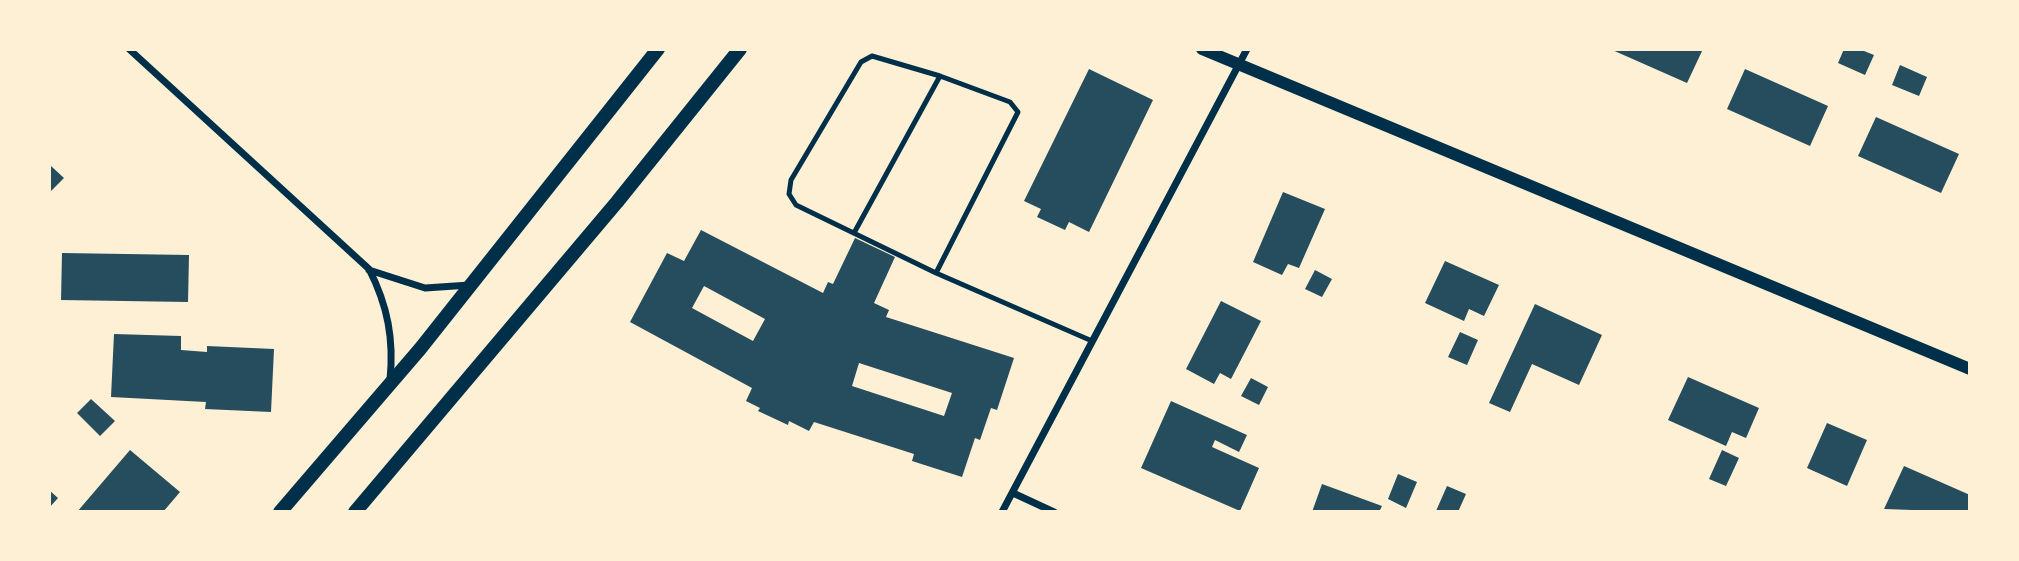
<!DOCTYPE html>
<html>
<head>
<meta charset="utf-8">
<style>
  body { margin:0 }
  #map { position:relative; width:2019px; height:561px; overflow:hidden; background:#fdf0d5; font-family:Lato,sans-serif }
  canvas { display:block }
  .frame { position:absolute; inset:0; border:51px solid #fdf0d5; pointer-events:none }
</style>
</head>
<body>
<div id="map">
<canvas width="2019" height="561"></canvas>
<div class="frame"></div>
</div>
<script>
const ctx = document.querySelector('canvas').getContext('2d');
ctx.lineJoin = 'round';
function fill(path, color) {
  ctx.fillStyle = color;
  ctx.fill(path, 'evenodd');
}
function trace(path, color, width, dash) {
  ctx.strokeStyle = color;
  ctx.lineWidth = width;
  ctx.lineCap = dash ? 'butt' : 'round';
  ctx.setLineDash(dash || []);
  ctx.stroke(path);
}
fill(new Path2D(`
  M1610,49H1703L1687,83Z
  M1844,49H1859L1874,55L1865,75L1838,63Z
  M1900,65L1927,77L1919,96L1892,85Z
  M1089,69L1153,100L1089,232L1069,222L1065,230L1037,217L1041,209L1024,201Z
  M1745,69L1828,106L1810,146L1727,109Z
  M1876,117L1959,154L1941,193L1858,156Z
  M51,166L64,178L49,193V169Z
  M1283,192L1325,209L1299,268L1288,264L1282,275L1253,262Z
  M701,230L823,293L828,282L833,284L855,238L895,257L874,303L889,310L886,317L1014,358L997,410L991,408L980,440L975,438L962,477L912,461L914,454L814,422L809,431L789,421L788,425L758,411L760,408L746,401L752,388L630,322L667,253L684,261ZM704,286L765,319L753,341L692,308ZM859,363L952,393L944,416L852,386Z
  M62,253L189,255L188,302L61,300Z
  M1445,261L1499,285L1484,316L1469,309L1464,321L1425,303Z
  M1315,270L1332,279L1322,297L1305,289Z
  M1221,301L1261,321L1231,379L1220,373L1214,384L1186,369Z
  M1535,304L1602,335L1579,385L1532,364L1510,412L1489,403Z
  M1460,332L1478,340L1467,365L1448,357Z
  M114,334L181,336V350L207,352V346L274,349L271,412L205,409L206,402L111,397Z
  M1688,377L1759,408L1746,438L1732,432L1726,446L1668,420Z
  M1251,378L1268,387L1259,405L1241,396Z
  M91,399L115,421L100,436L77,413Z
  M1171,401L1247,435L1239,452L1215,440L1212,447L1259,468L1240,511L1141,468Z
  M1827,423L1867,440L1847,486L1807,468Z
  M130,450L180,492L163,512H77Z
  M1722,450L1739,458L1726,486L1709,479Z
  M1904,466L1970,495L1969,512L1884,509Z
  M1398,474L1417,482L1406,508L1388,499Z
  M1322,484L1382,506L1379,512H1312Z
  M1447,486L1466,494L1458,512L1436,511Z
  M49,490L58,498L49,508Z`), '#264d5e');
trace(new Path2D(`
  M854,233L940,76
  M936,273L796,205L789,194L791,180L861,62L872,56L940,76L1010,102L1018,112L936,273L1092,341`), '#003049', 5);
trace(new Path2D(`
  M129,49L369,269C388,306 394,340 390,380
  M369,270L425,288L470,285
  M1013,493L1054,512
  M1002,512L1247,49`), '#003049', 7);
trace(new Path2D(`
  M1202,49L1970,369`), '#003049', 12);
trace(new Path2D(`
  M280,512L420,349L658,49
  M355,512L617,202L740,49`), '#003049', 14);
</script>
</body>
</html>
